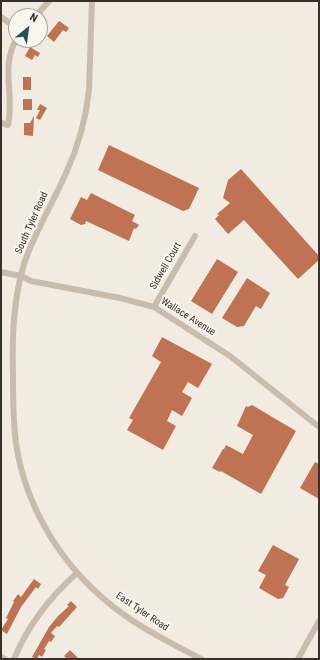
<!DOCTYPE html>
<html>
<head>
<meta charset="utf-8">
<style>
  body { margin:0 }
  #map { position:relative; width:320px; height:660px; overflow:hidden; background:#f2ebe1; font-family:"Roboto Condensed",sans-serif }
  canvas { display:block }
  .frame { position:absolute; inset:0; border:2px solid #39302b; pointer-events:none }
  .north { position:absolute; left:8px; top:8px; width:40px; height:40px; box-sizing:border-box; background:#faf5ee; border:1px solid #ada6a0; border-radius:50%; rotate:29deg; font-size:11px; font-weight:700; line-height:16px; text-align:center; color:#39302b }
  .north::after { content:''; display:block; margin:auto; width:14px; height:18px; background:#235259; clip-path:polygon(50% 0,100% 100%,50% 72%,0 100%) }
</style>
</head>
<body>
<div id="map">
<canvas width="320" height="660"></canvas>
<div class="frame"></div>
<div class="north">N</div>
</div>
<script>
const ctx = document.querySelector('canvas').getContext('2d');
ctx.lineJoin = 'round';
function fill(path, color) {
  ctx.fillStyle = color;
  ctx.fill(path, 'evenodd');
}
function trace(path, color, width, dash) {
  ctx.strokeStyle = color;
  ctx.lineWidth = width;
  ctx.lineCap = dash ? 'butt' : 'round';
  ctx.setLineDash(dash || []);
  ctx.stroke(path);
}
function write(font, color, halo, rows, align = 'center') {
  ctx.font = font + ' "Roboto Condensed",sans-serif';
  ctx.lineWidth = 4;
  ctx.setLineDash([]);
  ctx.textBaseline = 'middle';
  ctx.strokeStyle = halo;
  ctx.fillStyle = color;
  for (const [text, x, y, turn = 0] of rows) {
    ctx.save();
    ctx.translate(x, y);
    ctx.rotate((+turn || 0) * Math.PI / 180);
    ctx.textAlign = isNaN(turn) ? turn : align;
    if (halo) ctx.strokeText(text, 0, 0);
    ctx.fillText(text, 0, 0);
    ctx.restore();
  }
}
fill(new Path2D(`
  M59,21L69,28L66,32L63,30L54,42L47,36Z
  M30,47L40,53L38,57L35,55L32,60L25,56Z
  M23,77H31V90H23Z
  M23,99H32V110H23Z
  M40,104L47,108L40,120L36,118L40,110H37Z
  M34,116L33,136L24,135V123H30Z
  M109,145L199,188L189,209L183,211L98,170Z
  M241,169L319,256V260L298,279L244,220L228,234L215,219L219,215L217,214L230,203L223,198L228,180Z
  M91,193L135,215L132,221L139,225L136,229L134,228L129,241L86,221L85,224L81,225L70,219L81,197L87,200Z
  M217,259L238,272L212,314L191,301Z
  M247,278L270,293L261,309L256,306L244,326L237,327L222,318Z
  M162,337L212,364L198,388L188,382L182,392L192,398L182,416L172,410L167,421L176,426L163,450L127,430L133,420L129,418L161,362L152,356Z
  M252,405L296,431L261,494L221,471L220,472L212,468L223,449H224L226,445L243,454L253,435L237,426L246,406L248,407Z
  M315,462L319,464V499L300,488Z
  M273,545L299,559L285,585L289,587L283,598L278,599L259,588L266,575L258,571Z
  M34,579L41,584L38,589L36,587L21,607L7,634L1,630L8,619L6,618L14,602L13,601L18,594L21,597Z
  M71,601L77,607L59,627L57,626L51,633L55,636L51,642L49,641L44,649L46,650L42,657L39,655L37,659L32,657L49,627L58,616L69,606L67,605Z
  M70,650L79,659H67L64,656Z`), '#bf7352');
trace(new Path2D(`
  M92,1L89,90C86,119 78,147 66,173C53,203 36,230 25,261C13,299 12,337 13,376C13,399 13,421 16,443C26,512 67,574 123,614C147,632 175,645 201,659
  M36,16L49,1
  M1,17L16,28
  M1,123L8,125C15,95 0,69 16,40
  M1,272L21,276L31,281L120,298L154,307L230,356L319,427
  M154,307L195,236
  M1,657L5,659
  M14,659C28,625 50,597 77,573
  M298,659L319,621`), '#cabcad', 6);
write('10px', '#39302b', '#faf5ee', [
  ["South Tyler Road",32,223,-66],
  ["Sidwell Court",166,266,-60],
  ["Wallace Avenue",188,317,32],
  ["East Tyler Road",142,612,34]
]);
</script>
</body>
</html>
